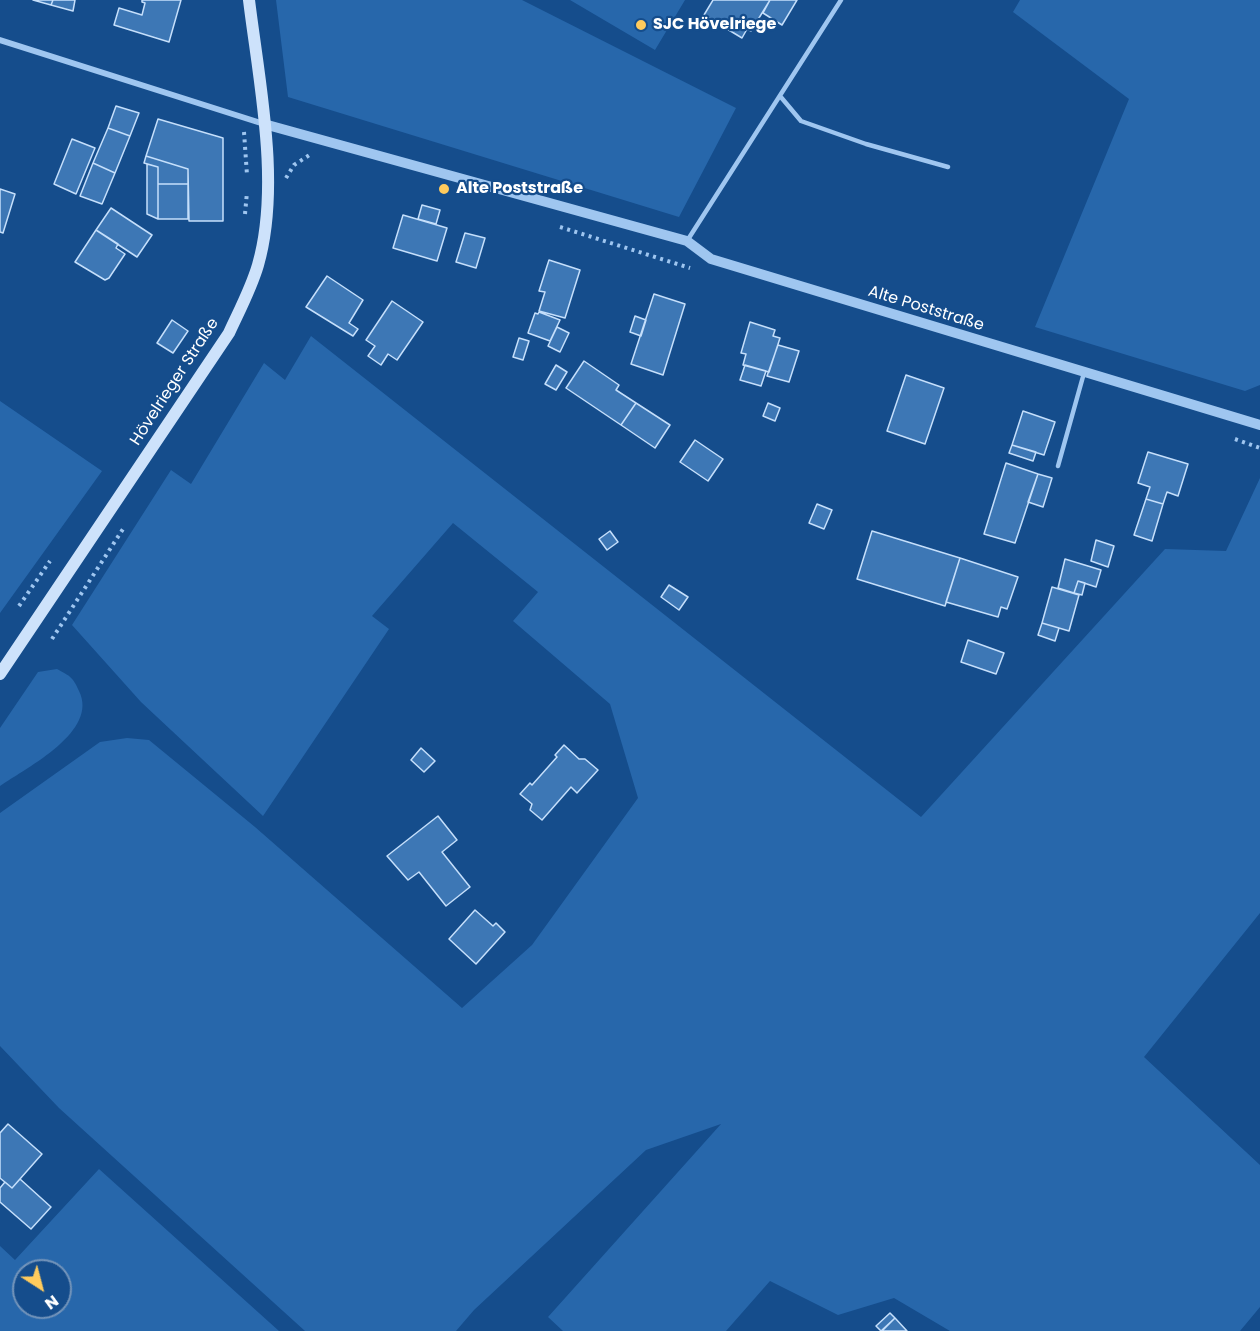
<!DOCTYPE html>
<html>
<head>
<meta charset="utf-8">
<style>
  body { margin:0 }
  #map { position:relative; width:1260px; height:1331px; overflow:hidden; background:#154d8c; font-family:Poppins,sans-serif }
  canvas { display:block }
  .north { position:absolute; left:12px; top:1259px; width:60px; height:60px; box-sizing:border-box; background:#154d8c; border:2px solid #7394ba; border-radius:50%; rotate:144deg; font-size:16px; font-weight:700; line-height:24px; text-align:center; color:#fff }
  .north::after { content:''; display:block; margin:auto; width:21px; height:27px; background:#ffcb5d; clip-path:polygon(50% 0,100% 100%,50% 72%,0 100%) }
</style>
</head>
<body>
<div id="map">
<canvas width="1260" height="1331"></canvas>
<div class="north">N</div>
</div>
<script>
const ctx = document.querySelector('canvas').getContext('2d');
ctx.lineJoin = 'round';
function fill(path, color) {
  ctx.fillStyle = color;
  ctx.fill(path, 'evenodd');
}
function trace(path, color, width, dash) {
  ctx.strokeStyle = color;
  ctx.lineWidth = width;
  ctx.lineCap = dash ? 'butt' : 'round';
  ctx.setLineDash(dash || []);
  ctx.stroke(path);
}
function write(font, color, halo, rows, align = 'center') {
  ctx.font = font + ' Poppins,sans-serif';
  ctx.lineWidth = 4.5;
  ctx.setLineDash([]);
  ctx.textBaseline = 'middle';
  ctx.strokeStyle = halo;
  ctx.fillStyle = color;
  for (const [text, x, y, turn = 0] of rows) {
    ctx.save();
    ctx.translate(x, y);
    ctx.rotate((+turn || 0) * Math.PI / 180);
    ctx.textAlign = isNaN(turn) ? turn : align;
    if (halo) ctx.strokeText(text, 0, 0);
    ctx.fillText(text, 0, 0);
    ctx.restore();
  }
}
fill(new Path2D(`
  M276,0H522L736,108L679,217L288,97Z
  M570,0H685L655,50Z
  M1020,0H1260V385L1245,391L1035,327L1129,99L1013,12Z
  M311,336L921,817L1165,549L1226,551L1260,478V913L1144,1057L1260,1165V1307L1240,1331H950L894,1298L838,1315L770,1281L726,1331H563L548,1317L721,1124L646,1150L474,1310L456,1331H305L59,1108L0,1046V813L100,742L127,738L149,740L255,827L462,1008L532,945L638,798L610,704L513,621L538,592L453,523L372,616L389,629L263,816L141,702L72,625L171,470L191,484L264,363L285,380Z
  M0,401L102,471L0,613Z
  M57,669C70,676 73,677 79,691C99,731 28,767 0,786V728L38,672Z
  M99,1169L279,1331H0V1246L15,1260ZM24,1271H60V1307H24Z`), '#2767ab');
const building = new Path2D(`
  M33,0H53L51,5Z
  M53,0H75L73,11L51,5Z
  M142,0H181L169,42L114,25L119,8L142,15L145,3L142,2Z
  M713,0H770L751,31L747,29L742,38L704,15Z
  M770,0H797L782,25L763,13Z
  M116,106L139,113L130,136L108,128Z
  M158,119L223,138V221H189L188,169L146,156Z
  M108,128L130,136L115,173L93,163Z
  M72,139L95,148L76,194L54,184Z
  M146,156L188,169V184H158V167L144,163Z
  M93,163L115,173L102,204L80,196Z
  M147,164L158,167V219L147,214Z
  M158,184H188V219H158Z
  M0,189L15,194L3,233L0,232Z
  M422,205L440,210L436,224L418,219Z
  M111,208L152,235L137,257L96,230Z
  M403,215L447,228L437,261L393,248Z
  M96,230L118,244L116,248L125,254L109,278L105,280L75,262Z
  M465,233L485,238L476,268L456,262Z
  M549,260L580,270L565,318L539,311L545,292L539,291Z
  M327,276L363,300L349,323L358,329L353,336L306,307Z
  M654,294L685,304L663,375L631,364Z
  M392,301L423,322L397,360L388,354L381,365L368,356L375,346L366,340Z
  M539,312L560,320L550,341L528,333L535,313L538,314Z
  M635,316L646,320L641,336L630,332Z
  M172,320L188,331L173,353L157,343Z
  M750,322L775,330L773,336L780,338L769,372L743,365L746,354L741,353Z
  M557,327L569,333L560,352L548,346Z
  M519,338L529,341L523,360L513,357Z
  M778,345L799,351L789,382L767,376Z
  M584,361L619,385L616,390L636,403L621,425L566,388Z
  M556,365L567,372L556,390L545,384Z
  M745,365L766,371L761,386L740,380Z
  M906,375L944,388L925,444L887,431Z
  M636,403L670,425L655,448L621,425Z
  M768,403L780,408L775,421L763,416Z
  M1023,411L1055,422L1044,455L1012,445Z
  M695,440L723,459L708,481L680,462Z
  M1012,445L1036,452L1033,461L1009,453Z
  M1148,452L1188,464L1178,496L1167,492L1163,504L1146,499L1150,487L1138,483Z
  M1006,463L1038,474L1015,543L984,534Z
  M1038,474L1052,478L1043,507L1028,502Z
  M1146,499L1163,504L1152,541L1134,535Z
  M817,504L832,510L824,529L809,523Z
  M610,531L618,542L607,550L599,539Z
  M872,531L960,558L945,606L857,579Z
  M1096,540L1114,546L1108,567L1091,561Z
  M960,558L1018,577L1007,609L1001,607L998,617L946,602Z
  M1065,559L1101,570L1096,587L1078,581L1074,593L1058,588Z
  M1078,581L1085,583L1082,595L1074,593Z
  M669,585L688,597L679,610L661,597Z
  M1052,587L1079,595L1069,631L1042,623Z
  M1042,623L1059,628L1055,641L1038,635Z
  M968,640L1004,653L996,674L961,662Z
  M564,745L579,759H585L598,770L577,793L571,787L542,820L530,810L532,804L520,794L530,783L532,785L557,757L555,755Z
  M421,748L435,761L424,772L411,760Z
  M438,816L457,840L442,852L470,887L446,906L419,872L408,880L387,856Z
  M475,910L493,926L496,923L505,932L476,964L449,939Z
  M8,1124L42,1154L12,1188L0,1178V1133Z
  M20,1179L51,1207L31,1229L0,1202V1188L5,1182L12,1188Z
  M890,1313L895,1318L881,1331L876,1326Z
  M895,1318L907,1331H882Z`);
fill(building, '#3d77b5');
trace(building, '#c5dffb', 1.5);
trace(new Path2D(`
  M244,132L247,175
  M286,178L294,165L311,154
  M245,214L247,192
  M560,227L690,268
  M1235,439L1260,448
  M19,606L50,561
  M52,639L123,529`), '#9fc6f0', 4, [3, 4.5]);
trace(new Path2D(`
  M780,96L801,121L866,144L948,167
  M687,241L841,0
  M1058,466L1084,373`), '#9fc6f0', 4.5);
trace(new Path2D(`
  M0,40L264,124`), '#9fc6f0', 6);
trace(new Path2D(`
  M264,124L687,241L711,259L1260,425`), '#9fc6f0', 10);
trace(new Path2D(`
  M0,674L229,333C239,311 251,289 258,265C281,185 259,82 249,0`), '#cde2fb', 12);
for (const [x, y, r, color] of [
  [641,25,6,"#ffcb5d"],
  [444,189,6,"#ffcb5d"]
]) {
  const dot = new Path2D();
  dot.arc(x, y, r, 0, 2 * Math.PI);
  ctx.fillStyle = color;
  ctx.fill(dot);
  trace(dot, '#154d8c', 2);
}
write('bold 16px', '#fff', '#154d8c', [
  ["SJC Hövelriege",653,25],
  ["Alte Poststraße",456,189]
], 'left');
write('16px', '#fff', '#154d8c', [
  ["Alte Poststraße",926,309,17],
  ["Hövelrieger Straße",175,382,-57]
]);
</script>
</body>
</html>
